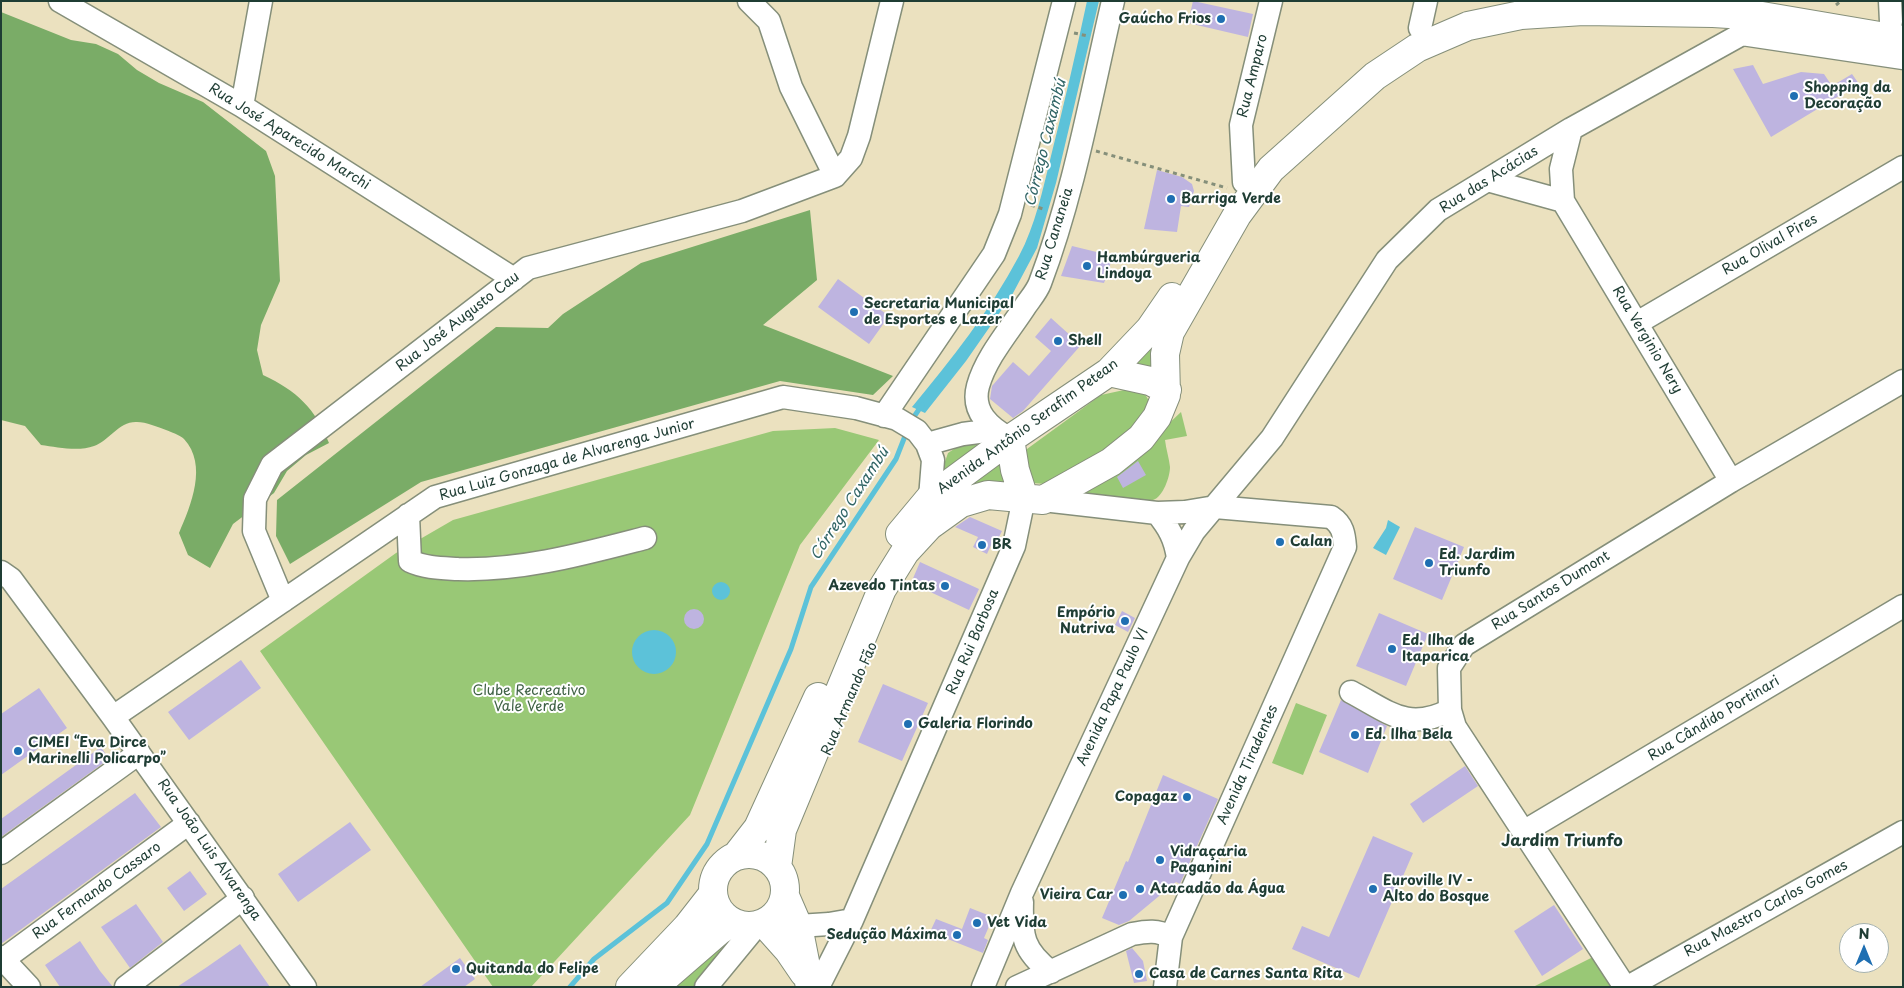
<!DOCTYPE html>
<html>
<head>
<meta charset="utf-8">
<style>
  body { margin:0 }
  #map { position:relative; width:1904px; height:988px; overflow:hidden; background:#ebe1bf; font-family:"Playpen Sans",sans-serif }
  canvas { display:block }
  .frame { position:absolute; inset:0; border:2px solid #1f3d34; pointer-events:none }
  .north { position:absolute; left:1839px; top:923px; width:50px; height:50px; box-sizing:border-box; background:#fff; border:1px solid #a5b1ae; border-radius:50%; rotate:0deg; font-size:14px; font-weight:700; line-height:20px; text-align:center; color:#1f3d34 }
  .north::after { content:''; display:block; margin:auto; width:18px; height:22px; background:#1f6fb2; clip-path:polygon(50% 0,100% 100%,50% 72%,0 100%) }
</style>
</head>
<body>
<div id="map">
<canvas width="1904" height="988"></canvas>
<div class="frame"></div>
<div class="north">N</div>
</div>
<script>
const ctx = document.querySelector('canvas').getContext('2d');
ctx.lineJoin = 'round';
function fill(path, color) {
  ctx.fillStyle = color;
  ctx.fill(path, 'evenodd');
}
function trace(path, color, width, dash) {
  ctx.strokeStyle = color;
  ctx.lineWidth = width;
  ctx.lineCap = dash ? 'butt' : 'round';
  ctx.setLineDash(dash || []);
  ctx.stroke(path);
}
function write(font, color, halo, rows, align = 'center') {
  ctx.font = font + ' "Playpen Sans",sans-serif';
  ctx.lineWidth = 4;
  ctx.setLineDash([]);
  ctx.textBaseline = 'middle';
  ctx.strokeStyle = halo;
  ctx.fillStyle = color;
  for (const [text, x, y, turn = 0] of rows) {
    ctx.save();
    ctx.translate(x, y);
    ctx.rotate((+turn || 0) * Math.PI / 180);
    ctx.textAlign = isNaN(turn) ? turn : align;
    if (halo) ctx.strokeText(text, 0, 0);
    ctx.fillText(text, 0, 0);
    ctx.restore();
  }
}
fill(new Path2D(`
  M1158,338L1156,382L1127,372Z
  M1124,390L1143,391L1151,404L1122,443L1045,484L1032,483L1024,459L1027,449L1101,395Z
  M1181,412L1187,436L1165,440C1166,449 1169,458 1170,467C1170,477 1163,497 1153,500C1138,503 1095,497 1078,496L1143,448Z
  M835,428L879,440L800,545L690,815L531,987H493L260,651L396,553L453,520L773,431Z
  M963,443L981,445L938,482L948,453Z
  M1000,457L1013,487L950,494Z
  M1296,703L1327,715L1303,775L1272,763Z
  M743,933L698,987H674L728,936Z
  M1595,956L1615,987H1533Z`), '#99c876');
fill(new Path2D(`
  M1,12L71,40L96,44L118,54L137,70L159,83L203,102L266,151L275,176L280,281L261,325L257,350L263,375C297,391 315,408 329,443L306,455L287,471L274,493L233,524L210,568L188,555L179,533C191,505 208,465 184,439C180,435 171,432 166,430C158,427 146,422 137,422C119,421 109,441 94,446C78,452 57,447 41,445L25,426L1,420Z
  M810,210L817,280L763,325L893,376L873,395L780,381L421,482L290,564L276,536L277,500L496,327L548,328L563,314L641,263Z`), '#7aac67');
fill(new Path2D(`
  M1087,1H1099L1056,183L1037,248L1012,295L966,361L925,413L912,407C951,360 990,311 1019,256C1035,226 1043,189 1051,156C1064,104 1076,53 1087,1Z
  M1388,520L1400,527L1386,555L1373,548L1386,528Z
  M712 591a9 9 0 1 1 18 0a9 9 0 1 1-18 0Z
  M632 652a22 22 0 1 1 44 0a22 22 0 1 1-44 0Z`), '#5cc2d9');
trace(new Path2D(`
  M911,421L922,405
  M570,987L594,959L667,903L707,844L791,649L811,587L896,459L907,431`), '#5cc2d9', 5);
fill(new Path2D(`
  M1193,1L1253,14L1248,37L1188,23Z
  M1753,65L1763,84L1801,72L1824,74L1832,86L1852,74L1859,84L1771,137L1733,69Z
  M1157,170L1182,177L1192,184L1194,191L1189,207L1181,206L1177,232L1144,229Z
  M1072,246L1113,256L1104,283L1061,276Z
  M838,279L889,316L869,344L818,307Z
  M1051,318L1081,345L1023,411L1013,418L990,399L992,386L1013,362L1029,376L1051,351L1035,337Z
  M1138,461L1146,475L1123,488L1117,477Z
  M970,517L1002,531L995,545L992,543L987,554L973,547L978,537L955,527Z
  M1415,527L1464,547L1442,600L1393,579Z
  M920,562L979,589L969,610L911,583Z
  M684 619a10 10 0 1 1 20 0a10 10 0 1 1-20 0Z
  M1122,611L1135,618L1128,632L1115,625Z
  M1379,613L1428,634L1406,686L1356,666Z
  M241,660L261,688L189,740L168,712Z
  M883,684L928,703L902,761L858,742Z
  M39,688L67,728L1,775V714Z
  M1341,700L1387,726L1368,773L1319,752Z
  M101,747L109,759L1,837V819Z
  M1465,766L1478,786L1423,823L1410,804Z
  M1163,775L1218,799L1180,884L1176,882L1129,921L1119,925L1102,918L1126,861L1128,862Z
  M135,793L161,827L1,944V889Z
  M350,822L371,850L298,902L278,874Z
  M1373,836L1413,853L1359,978L1292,949L1302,926L1329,937Z
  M190,871L207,894L184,911L167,888Z
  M136,904L163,942L130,968L101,927Z
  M1554,905L1583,949L1542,976L1514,931Z
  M970,908L993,917L984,938L988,940L983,953L930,932L936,919L962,929Z
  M80,941L100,971L113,987H60L45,965Z
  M240,944L270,987H177L207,967Z
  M1132,948L1143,961L1147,981L1134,983L1126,951Z
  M460,958L475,979L464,987H420Z`), '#beb4e0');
const minor = new Path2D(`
  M60,1L242,106L514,279
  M749,1L769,21L791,87L835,176
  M1890,1L1891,22
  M1420,28L1426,1
  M1742,34L1903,58
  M242,106L261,1
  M1571,129L1561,169L1563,201L1731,481
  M1487,180L1563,201
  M1244,182L1241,125L1271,1
  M1637,323L1903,167
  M884,416L994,254L1010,214L1064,1
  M1010,439C990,428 971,412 978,386C986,357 1010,330 1026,305C1031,298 1037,291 1040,283C1074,193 1091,95 1113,1
  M927,444L963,434L994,430
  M1043,500L1157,513L1185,512L1215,507L1331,517C1343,525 1344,534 1345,547L1171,937L1165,987
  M1157,513C1169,528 1175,538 1178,558
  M408,515L410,561C425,568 442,568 458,569C522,571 583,554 645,538
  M1,572L11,579L113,717L305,987
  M283,601L254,531L255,499L272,465L528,268L742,211L835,176L851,158L859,136L892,1
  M1351,692C1389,712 1408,732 1450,710
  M113,717L435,497L783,397L856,408L897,419L917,431L927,444L933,460L930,498
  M1525,831L1903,606
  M1,853L139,753
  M1022,902C1021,936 1023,951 1051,972
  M798,926L829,924L852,920
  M1,957L29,987
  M4,959L189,823
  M126,987L243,898
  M706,987L757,925
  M818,987L852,920L1014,546L1024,498
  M983,987L1022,893L1178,558L1194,531L1272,438L1387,260L1438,210L1571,129L1742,34L1741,14
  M1017,987L1132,934C1148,931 1157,930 1171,937
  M1625,987L1455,727L1450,710L1449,668L1464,645L1731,481L1903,381
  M1628,987L1903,832`);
const major = new Path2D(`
  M1109,372L1150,381L1167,390
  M1010,439L1015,470L1024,498
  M900,534L930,498L1010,439L1109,372L1150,329L1172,297
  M713 890a36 36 0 1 1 72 0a36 36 0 1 1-72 0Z
  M737,855L758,828L818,697
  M777,867L782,830L882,589L905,552L929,526L961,503L988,495L1043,500L1111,462L1141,438L1157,417L1166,395L1165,354L1170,332L1237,215L1271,169L1375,76L1417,48L1468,26L1521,15L1583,11L1713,13L1762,16L1903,40
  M785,896L798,926L810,987
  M764,923L789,951L804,973
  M630,987L687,927L712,895
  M654,987L720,930L732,922`);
trace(minor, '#858f7a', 25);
trace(major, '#858f7a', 30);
trace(new Path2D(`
  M1836,5L1841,1
  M1074,33L1088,36
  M1096,151L1227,188
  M1031,205L1046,210`), '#858f7a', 3, [4, 4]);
trace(minor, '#fff', 22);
trace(major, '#fff', 28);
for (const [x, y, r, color] of [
  [1221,19,5,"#1f6fb2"],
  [1794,96,5,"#1f6fb2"],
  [1171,199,5,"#1f6fb2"],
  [1087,266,5,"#1f6fb2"],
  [854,312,5,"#1f6fb2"],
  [1058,341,5,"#1f6fb2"],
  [1280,542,5,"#1f6fb2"],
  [982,545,5,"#1f6fb2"],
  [1429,563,5,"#1f6fb2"],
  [945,586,5,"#1f6fb2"],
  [1125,621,5,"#1f6fb2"],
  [1392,649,5,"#1f6fb2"],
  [908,724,5,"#1f6fb2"],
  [1355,735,5,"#1f6fb2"],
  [18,751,5,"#1f6fb2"],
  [1187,797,5,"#1f6fb2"],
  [1160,860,5,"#1f6fb2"],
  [1140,889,5,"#1f6fb2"],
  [1373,889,5,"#1f6fb2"],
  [1123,895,5,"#1f6fb2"],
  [977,923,5,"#1f6fb2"],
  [957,935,5,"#1f6fb2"],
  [456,969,5,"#1f6fb2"],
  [1139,974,5,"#1f6fb2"]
]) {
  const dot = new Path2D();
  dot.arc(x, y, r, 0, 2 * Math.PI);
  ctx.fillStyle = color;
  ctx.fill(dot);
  trace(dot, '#fff', 2);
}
write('bold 14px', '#1f3d34', '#fff', [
  ["Gaúcho Frios",1211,19,"right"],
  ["Shopping da",1804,88],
  ["Decoração",1804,104],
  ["Barriga Verde",1181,199],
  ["Hambúrgueria",1097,258],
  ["Lindoya",1097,274],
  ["Secretaria Municipal",864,304],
  ["de Esportes e Lazer",864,320],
  ["Shell",1068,341],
  ["Calan",1290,542],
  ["BR",992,545],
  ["Ed. Jardim",1439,555],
  ["Triunfo",1439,571],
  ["Azevedo Tintas",935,586,"right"],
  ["Empório",1115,613,"right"],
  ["Nutriva",1115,629,"right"],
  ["Ed. Ilha de",1402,641],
  ["Itaparica",1402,657],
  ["Galeria Florindo",918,724],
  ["Ed. Ilha Bela",1365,735],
  ["CIMEI “Eva Dirce",28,743],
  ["Marinelli Policarpo”",28,759],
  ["Copagaz",1177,797,"right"],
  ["Vidraçaria",1170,852],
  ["Paganini",1170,868],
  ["Euroville IV -",1383,881],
  ["Alto do Bosque",1383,897],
  ["Atacadão da Água",1150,889],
  ["Vieira Car",1113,895,"right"],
  ["Vet Vida",987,923],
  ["Sedução Máxima",947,935,"right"],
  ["Quitanda do Felipe",466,969],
  ["Casa de Carnes Santa Rita",1149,974]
], 'left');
write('14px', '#1f3d34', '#fff', [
  ["Rua Amparo",1253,76,-76],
  ["Rua José Aparecido Marchi",289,137,32],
  ["Rua das Acácias",1489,180,-32],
  ["Rua Cananeia",1055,234,-73],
  ["Rua Olival Pires",1770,245,-30],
  ["Rua José Augusto Cau",458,322,-38],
  ["Rua Verginio Nery",1647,340,59],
  ["Avenida Antônio Serafim Petean",1028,427,-36],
  ["Rua Luiz Gonzaga de Alvarenga Junior",567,460,-16],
  ["Rua Santos Dumont",1551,591,-32],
  ["Rua Rui Barbosa",973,642,-67],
  ["Avenida Papa Paulo VI",1113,697,-65],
  ["Rua Armando Fão",850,699,-67],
  ["Rua Cândido Portinari",1714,719,-31],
  ["Avenida Tiradentes",1248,765,-66],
  ["Rua João Luis Alvarenga",209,850,55],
  ["Rua Fernando Cassaro",97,891,-36],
  ["Rua Maestro Carlos Gomes",1766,909,-29]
]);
write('14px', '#3e6044', '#fff', [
  ["Clube Recreativo",529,691],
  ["Vale Verde",529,707]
]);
write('italic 15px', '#316566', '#fff', [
  ["Córrego Caxambú",1046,143,-76],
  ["Córrego Caxambú",850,504,-57]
]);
write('bold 16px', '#1f3d34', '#fff', [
  ["Jardim Triunfo",1562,842]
]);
</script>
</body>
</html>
